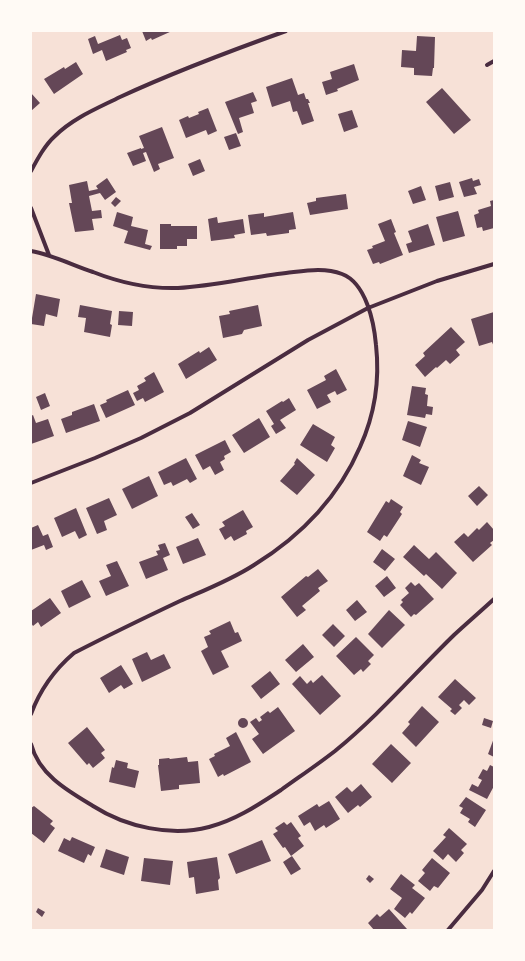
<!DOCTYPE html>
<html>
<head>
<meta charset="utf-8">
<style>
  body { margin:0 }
  #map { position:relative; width:525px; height:961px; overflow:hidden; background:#f7e1d7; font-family:Helvetica,sans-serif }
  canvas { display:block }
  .frame { position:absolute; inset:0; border:32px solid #fffaf5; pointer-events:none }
</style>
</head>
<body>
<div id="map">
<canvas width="525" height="961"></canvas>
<div class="frame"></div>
</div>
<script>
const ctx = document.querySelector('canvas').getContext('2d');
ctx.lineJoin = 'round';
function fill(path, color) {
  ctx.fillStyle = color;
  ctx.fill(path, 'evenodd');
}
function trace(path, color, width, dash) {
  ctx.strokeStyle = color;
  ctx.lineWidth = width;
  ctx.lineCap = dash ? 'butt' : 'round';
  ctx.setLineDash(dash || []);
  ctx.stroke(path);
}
fill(new Path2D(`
  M142,31H172L152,40L151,38L146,41Z
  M120,35L122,40L127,38L131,48L126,50L127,52L106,61L102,50L93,54L88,39L95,36L98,44Z
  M417,36L435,37L434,68H433L432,76L414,75V68L401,67L402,50L416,51Z
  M76,62L83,74L54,94L44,79L64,67L65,69Z
  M354,64L359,80L337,89L338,91L326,95L322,82L332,79L330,72Z
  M292,78L298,95L304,93L306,99H308L310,103H308L314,121L302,125L297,111L293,112L290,101L272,107L266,87Z
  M442,88L471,120L454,134L426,102Z
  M253,92L257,101L251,103L254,113L239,118L243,132L238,134L225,102Z
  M31,93L40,103L31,111Z
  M208,108L217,131L208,135L206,130L186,138L179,120L188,116L189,118L199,114L198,112Z
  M352,110L358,127L344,132L338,114Z
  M162,127L174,158L158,164L160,169L154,172L146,152L143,153L146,161L133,166L127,153L141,148V149L144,148L139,136Z
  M236,133L241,146L229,150L224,137Z
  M200,159L205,171L193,176L188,164Z
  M107,178L116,192L105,200L100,193L89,196L92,211L101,210L102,218L92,219L94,230L75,232L69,203H72L69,185L87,181L89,191L98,189L96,186Z
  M472,178L473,181L479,179L481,185L474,187L477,194L464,197L459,182Z
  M450,182L454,197L439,201L435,186Z
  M421,186L426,200L413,204L408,191Z
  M346,194L348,209L310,215L307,203L316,201V198Z
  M116,197L121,201L115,207L111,203Z
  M494,200V228L483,231L482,227L477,228L474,215L479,213L478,210L491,206L490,201Z
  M458,211L465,236L443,242L436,217Z
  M117,212L133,217L131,226L148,230L145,244L152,246L150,250L124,243L128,231L113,226Z
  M293,212L296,229L289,230V233L267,236L266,233L251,235L248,215L264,213V217Z
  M217,217L218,223L243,219L245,233L234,235L235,238L211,241L208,219Z
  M391,219L396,232L394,233L403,255L380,264L379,262L373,264L367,250L373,248L372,246L385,241L378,224Z
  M160,224H171V226H197V239H187V246H177V249H160Z
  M428,224L435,245L409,253L406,244L412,242L408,231Z
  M36,294L60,299L57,317L46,314L44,326L31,324Z
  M80,305L112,311L110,324L112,325L110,337L84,332L86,318L78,317Z
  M258,305L262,326L244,330L242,334L223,338L219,316L230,314L229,311Z
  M119,311L133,312L132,326L118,325Z
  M494,312V347L492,342L479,346L471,319Z
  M451,327L465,342L456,350L460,355L450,364L446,360L437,368L436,367L425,377L415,365L425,356L423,353Z
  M209,347L217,360L186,379L178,364L199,351L200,353Z
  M336,369L347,390L337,395L335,391L327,395L331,402L317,409L307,390L326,380L324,376Z
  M154,372L164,392L145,402L143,398L137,401L133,393L139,390L137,386L146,381L144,378Z
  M412,386L426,388L425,394L428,395L427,406L433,407L432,415L426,414L425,418L407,415Z
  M128,390L135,405L106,418L100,405L107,402L106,400Z
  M45,393L50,406L41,410L36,397Z
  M289,398L296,410L280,420L286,428L276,434L271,426L274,424L266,411L282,401L283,402Z
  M94,404L100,421L66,433L61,419L72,415V412Z
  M33,415L36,423L48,419L54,436L31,444V416Z
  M259,418L270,437L244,453L232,435Z
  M408,421L427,427L420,447L402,440Z
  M313,424L335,437L331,445L335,448L327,462L300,445Z
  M225,440L231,452L224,456L225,459L220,462L224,470L215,475L210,466L203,470L195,455Z
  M412,455L421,460L419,463L429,467L421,485L403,476Z
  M186,458L197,479L190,483L187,479L173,486L171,482L164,485L158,472Z
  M297,458L315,475L297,495L280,481L295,464L294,463Z
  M149,476L158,496L132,509L122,489Z
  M479,486L488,495L477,506L468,496Z
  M109,498L117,515L104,521L107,530L97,534L86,508Z
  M391,499L403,507L400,512L402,514L387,537L384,535L380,541L367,532L386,501L389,503Z
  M76,508L87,535L79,539L75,531L62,537L54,518Z
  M243,510L253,527L246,531L247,534L234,541L231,536L225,540L219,529L225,526L222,522Z
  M192,513L200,525L193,529L185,517Z
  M487,522L494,530V540L490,543L492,545L473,562L454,542L464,533L468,537L477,528L479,530Z
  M38,525L43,536L48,534L53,547L46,550L44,545L31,550V528Z
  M198,538L206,555L183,564L176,547Z
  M165,543L170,555L163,558L168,570L146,579L139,562L158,555L156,551L160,550L158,545Z
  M414,545L429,559L436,552L457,573L442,589L426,574L424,576L403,557Z
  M382,549L395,559L385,571L373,562Z
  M117,561L129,586L106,596L99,581L111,576L106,565Z
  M318,569L328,581L318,588L320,591L302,606L306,610L297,617L281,597L306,576L308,577Z
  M387,576L396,588L384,597L375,586Z
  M82,580L91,597L69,608L61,591Z
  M411,582L415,586L419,583L434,599L416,615L414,614L411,617L400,605L403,602L401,600L409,593L405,588Z
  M50,598L61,613L41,627L38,622L33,626L31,623V611Z
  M357,600L367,612L355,621L346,610Z
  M389,610L405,625L382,648L368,634Z
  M230,621L235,633L238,632L242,641L221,651L229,667L213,675L201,651L208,647L204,637L211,634L209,631Z
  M333,624L345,636L334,647L322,635Z
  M356,637L374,655L368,661L371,664L363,672L361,669L354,675L336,656Z
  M303,644L314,657L296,672L285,660Z
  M147,652L151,660L164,654L171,668L142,682L132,659Z
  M121,665L133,684L124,689L121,685L109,693L100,678Z
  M270,671L280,684L261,699L251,686Z
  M322,675L341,696L320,715L292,684L300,676L307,684L311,680L313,683Z
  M455,679L476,698L469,705L464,700L459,705L462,708L455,715L450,711L452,709L438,697Z
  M422,706L439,722L416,747L402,733L410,724L408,722Z
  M278,707L295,731L263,754L252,739L259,734L250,722L256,718L259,722L262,720L260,717L268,711L270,713Z
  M238 723a5 5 0 1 1 10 0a5 5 0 1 1-10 0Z
  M484,718L493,721L491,728L482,725Z
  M87,727L105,750L101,753L105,758L93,768L89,763L87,765L68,743Z
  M236,732L251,762L224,776L223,774L218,777L209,759L215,756L214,754L230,746L226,738Z
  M494,738V757L488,754Z
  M391,744L411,763L392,783L372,764Z
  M187,757L188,762L198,761L200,783L179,785V789L161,791L158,765H159V759L169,758L170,759Z
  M116,760L128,763L127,768L139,771L135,788L109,782L112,767L114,768Z
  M490,765L494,767V786L487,799L469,790L472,784L478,787L482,780L478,778L483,769L487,771Z
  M361,784L372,797L360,807L358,805L348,813L335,797L347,787L352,792Z
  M466,797L486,810L475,827L468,822L470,819L460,813L463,808L459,806Z
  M329,801L340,819L326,828L324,825L315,831L310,822L304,826L298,816L317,804L319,807Z
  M34,806L53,821L50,824L55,828L44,843L31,833V808Z
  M284,822L287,825L291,822L301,836L298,838L304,846L291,856L285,847L283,848L273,834L278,831L275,828Z
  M449,828L467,844L461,850L464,853L456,862L448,854L443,860L433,851L446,837L443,835Z
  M72,837L95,847L91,856L88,854L84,863L58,851L64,838L70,841Z
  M262,840L271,861L236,874L228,854Z
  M106,849L129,857L124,875L100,867Z
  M292,856L301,869L291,875L283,862Z
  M217,857L220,878L218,880L219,890L196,894L194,877L189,878L187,862Z
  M144,858L173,861L170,885L141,881Z
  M432,858L450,873L438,888L434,886L430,891L418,881L425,873L422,870Z
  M401,874L415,885L412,888L425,898L412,914L410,912L405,918L394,909L402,898L390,889Z
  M369,875L374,879L370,883L366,879Z
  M38,908L45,912L42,917L36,912Z
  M389,909L407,929L406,930H374L368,923L377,914L380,917Z`), '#644757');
trace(new Path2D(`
  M487,65L494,61
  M31,171C38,158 45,145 55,136C73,118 98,108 120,97C174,72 230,51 286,31
  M31,208L49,255
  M31,251C53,255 72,265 93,272C121,283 148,289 178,288C214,286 250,277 286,273C304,271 324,267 342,274C366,283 374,322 376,345C380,381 375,414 360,447C338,498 301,536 254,565C231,580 205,590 180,601C144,618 109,635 74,653C54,670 40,690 31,714
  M31,483L95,458L141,438L190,413L308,340L368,308L437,281L494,264
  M31,744C39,775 68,791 93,806C126,827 171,837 209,827C236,820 258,805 281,790C299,777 317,765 335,751C378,716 414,674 454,635C467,623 481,611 494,599
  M448,930L482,890L494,871`), '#4a2c40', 4);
</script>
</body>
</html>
